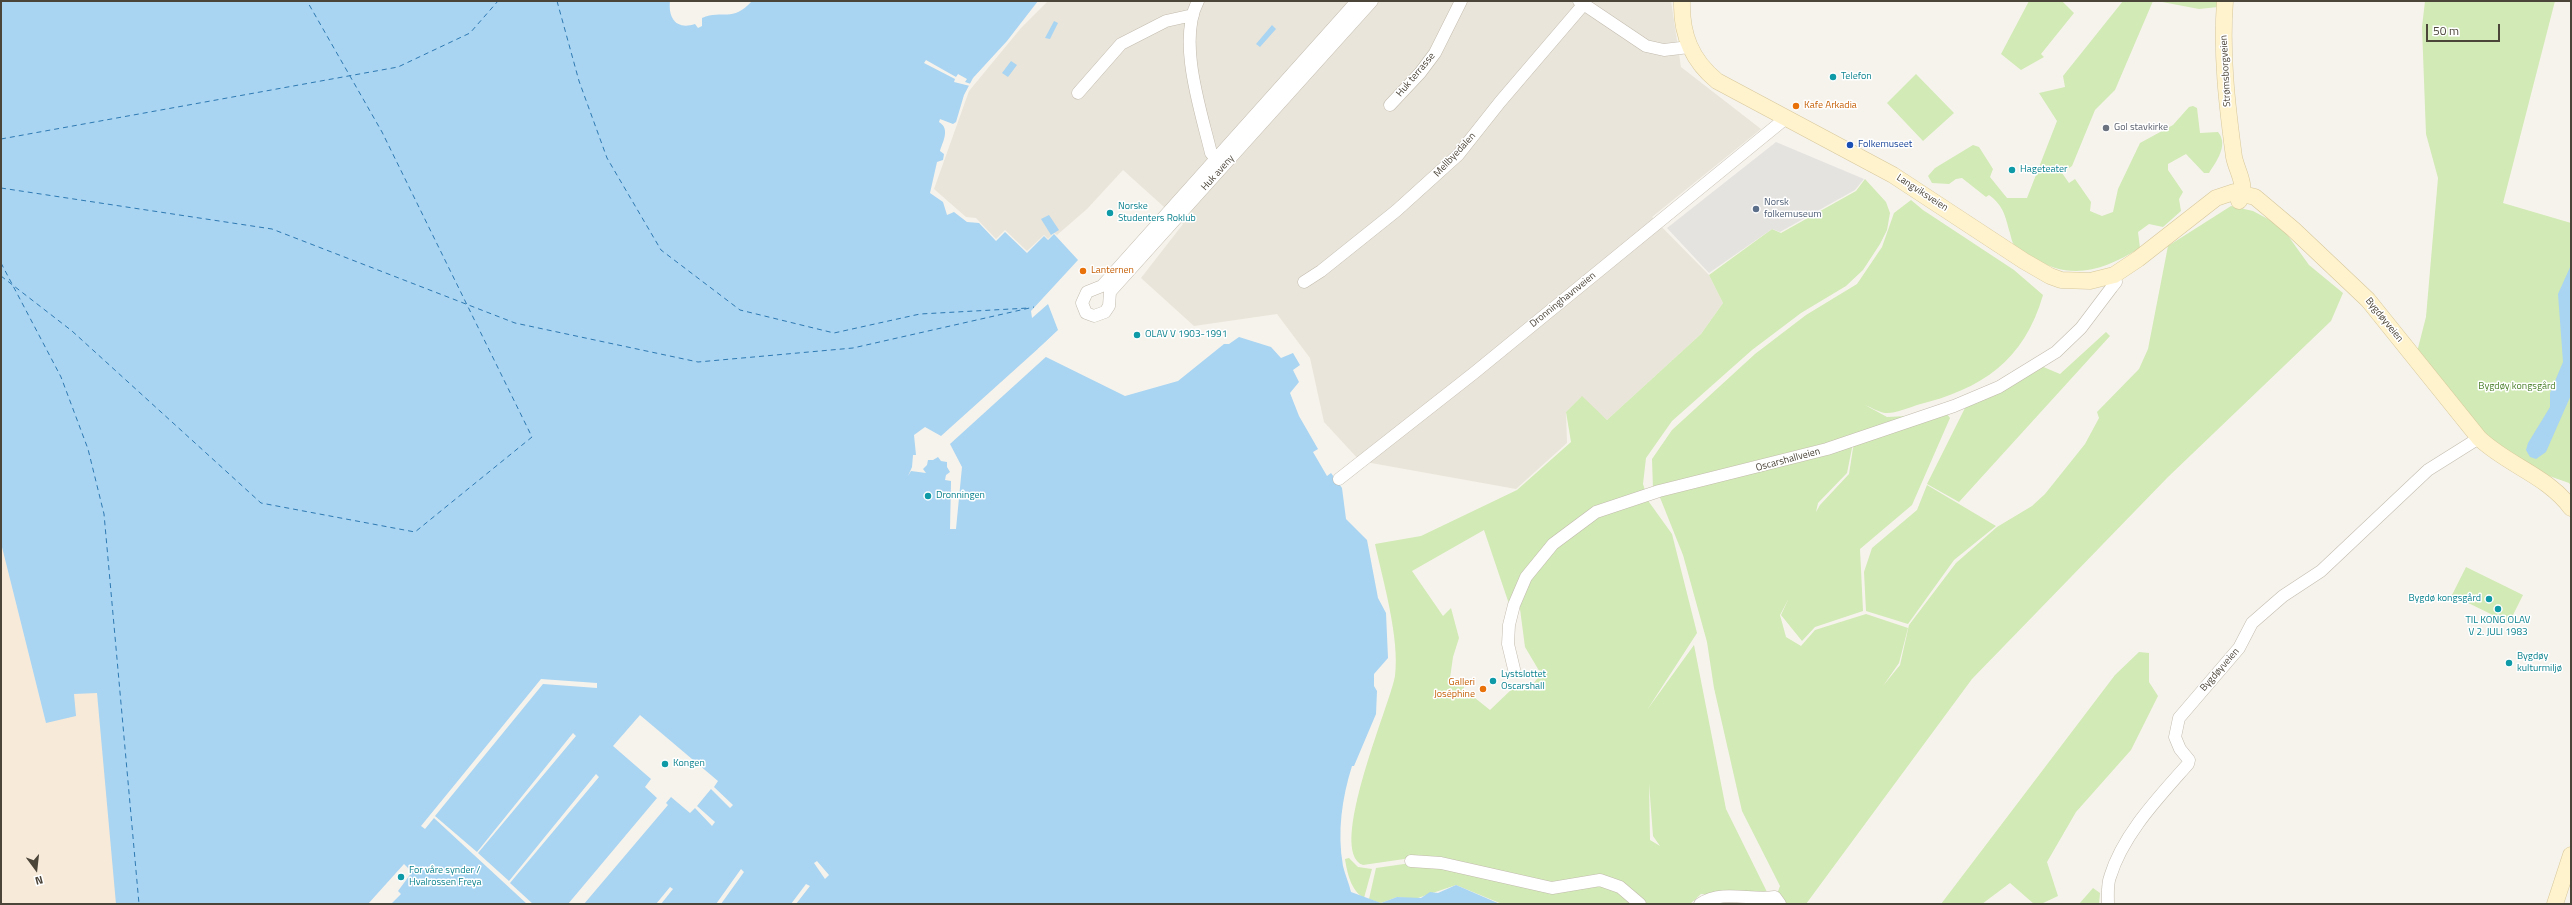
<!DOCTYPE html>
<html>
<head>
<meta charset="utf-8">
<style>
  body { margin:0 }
  #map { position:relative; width:2572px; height:905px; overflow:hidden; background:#f6f3ec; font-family:"Titillium Web",sans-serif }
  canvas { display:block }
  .frame { position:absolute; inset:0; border:2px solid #4b4439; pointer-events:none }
  .north { position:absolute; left:16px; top:849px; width:40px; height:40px; -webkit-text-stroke:3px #fff; paint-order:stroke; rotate:165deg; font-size:11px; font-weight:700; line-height:16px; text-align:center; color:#4b4439 }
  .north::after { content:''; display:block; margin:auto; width:14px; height:18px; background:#4b4439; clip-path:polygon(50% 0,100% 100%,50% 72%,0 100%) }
  .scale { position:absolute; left:2426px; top:24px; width:74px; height:18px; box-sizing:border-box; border:2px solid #4b4439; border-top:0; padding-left:5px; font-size:12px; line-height:14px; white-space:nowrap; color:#4b4439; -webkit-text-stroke:3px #fff; paint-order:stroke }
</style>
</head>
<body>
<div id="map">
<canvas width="2572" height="905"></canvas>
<div class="frame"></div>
<div class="north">N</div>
<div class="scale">50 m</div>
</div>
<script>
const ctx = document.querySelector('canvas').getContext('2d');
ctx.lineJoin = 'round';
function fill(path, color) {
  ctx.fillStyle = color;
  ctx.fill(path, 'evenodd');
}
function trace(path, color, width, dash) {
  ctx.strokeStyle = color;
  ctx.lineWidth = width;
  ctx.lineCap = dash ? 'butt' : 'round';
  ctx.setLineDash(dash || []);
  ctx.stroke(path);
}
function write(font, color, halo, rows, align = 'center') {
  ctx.font = font + ' "Titillium Web",sans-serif';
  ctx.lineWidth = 3;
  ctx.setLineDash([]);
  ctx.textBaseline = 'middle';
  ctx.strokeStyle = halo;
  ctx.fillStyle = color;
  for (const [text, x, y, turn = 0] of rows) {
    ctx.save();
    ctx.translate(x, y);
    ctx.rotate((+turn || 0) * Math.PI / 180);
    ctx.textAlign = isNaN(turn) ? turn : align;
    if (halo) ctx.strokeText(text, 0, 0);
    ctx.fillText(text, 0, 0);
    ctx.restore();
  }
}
fill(new Path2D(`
  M1048,1H1671L1681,67L1761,129L1652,217L1709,275L1723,303L1701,334L1607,420L1581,397L1566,412L1567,443L1516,489L1360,461L1324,422L1310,358L1277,314L1194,326L1141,278L1183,224L1123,170L1087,209L1057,235L1054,233L1048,239L1044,235L1027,251L1005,230L996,239L976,218L966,217L934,189L969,91L1021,28Z`), '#eae5da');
fill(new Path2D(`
  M1,543L46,723L74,694L97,692L119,904H1Z`), '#f7ead8');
fill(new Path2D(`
  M2029,1H2062L2074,13L2041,54L2044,57L2021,70L2001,54Z
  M2123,1H2153L2115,90L2095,110L2072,166L2062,173L2069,183L2075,179L2091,202L2090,211L2102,216L2113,212L2118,189L2140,143L2173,125L2189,107L2193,106L2197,108L2200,133L2218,132C2229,145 2216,162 2209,173H2204L2186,154L2168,164V170L2183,192L2179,199L2181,211L2163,227L2149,224L2138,232L2140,248C2104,270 2071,282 2032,257C2027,253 2019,250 2014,245C2012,242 2011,237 2010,233C2005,216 2004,206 1989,195L1986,197L1962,178L1956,179L1949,184L1932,183L1928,176L1935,168L1973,145L1979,147L1993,169L1990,177L2007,198H2027L2057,121L2039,93L2065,87L2063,76Z
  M2157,1H2218V7L2199,9Z
  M2425,1H2555L2503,203L2571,223V486L2569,483L2538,472L2484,436L2417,352L2426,317L2438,178L2426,134L2422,27Z
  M1916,74L1954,113L1923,141L1887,103Z
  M1865,179L1886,202L1890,213L1887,230L1880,244L1863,270L1846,286L1801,313L1752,350L1672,421L1646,458L1643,484L1649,502L1672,534L1697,633L1647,710L1694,645L1726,809L1768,894H1701L1690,904H1502L1456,885L1415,899L1397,897L1381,903L1369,899L1376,868L1411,863V858L1363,865C1326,852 1390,705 1395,676C1400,639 1383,581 1375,544L1421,536L1517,490L1571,442L1566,412L1582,396L1607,420L1701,334L1723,303L1709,275L1772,229L1781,233L1856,191ZM1484,530L1508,601L1520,609L1525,647L1541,674L1533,684L1513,688L1490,710L1475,698L1464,696V686L1450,678L1453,657L1459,638L1451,608L1443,616L1412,571ZM1649,783L1653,836L1660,846L1650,840Z
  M1911,200L1923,210L2014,270L2043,295C2024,361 1982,389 1917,405C1908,408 1894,414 1885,413C1878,412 1871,407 1865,405L1887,417L1947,414L1950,418L1912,505L1860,549L1863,611L1815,627L1802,641L1781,615L1789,598L1780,615L1786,637L1801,646L1815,630L1866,614L1908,628L1899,663L1883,686L1900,665L1909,625L1956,563L1997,527L2032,506L2045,494L2085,444L2099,418L2097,412L2139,369L2148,349L2168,246L2231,206L2253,211L2281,226L2309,265L2343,293L2331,321L2168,477L1972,679L1806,904H1784L1777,894L1780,886L1742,811L1714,688L1707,642L1683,555L1659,495L1853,443L1847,473L1818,503L1816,512L1820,505L1849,474L1854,442L1813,449L1653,489L1652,459L1672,430L1755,354L1806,315L1857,284L1882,247L1894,213Z
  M2106,332L2110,336L1959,502L1927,484L1965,408L2041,366L2060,374Z
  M1927,485L1996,526L1954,560L1908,624L1866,611L1864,572L1872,548L1917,510Z
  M2466,567L2523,595L2509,623L2452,595Z
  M2139,652L2149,653V682L2158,696L2131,750L2076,812L2047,862L2058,896L2041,904H2034L2010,883L1982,904H1941L2115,675Z
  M1349,858L1358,867L1372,869L1364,898C1351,891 1347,872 1345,859Z
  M2093,888L2100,893L2099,904H2079Z`), '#d2eab5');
fill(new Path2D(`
  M1776,142L1864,179L1855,190L1780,232L1772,229L1709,273L1667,228Z`), '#e5e3e0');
fill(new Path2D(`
  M1,1H670C668,19 677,30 695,24L698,28L702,26V18C723,9 732,23 752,1H1038L1007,41L973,78L964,95L956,122L953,124L940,119L939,122C951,129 942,143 940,151L944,154L943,160L937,162L930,193L943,202L947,215L954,212L967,222L979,223L996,241L1005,232L1027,253L1044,236L1048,240L1054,234L1078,260L1031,311L1032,318L1048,304L1058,330L1038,349L1046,357L1125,396L1178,381L1224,344H1229L1239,337L1271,347L1281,358L1293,353L1300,365L1293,370L1299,382L1290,393L1299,416L1318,449L1313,452L1327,476L1331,473L1342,488L1346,519L1367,540L1378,598L1386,613L1388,658L1374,674V686L1377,691L1376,714L1354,766H1352C1342,798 1337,832 1343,866C1345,875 1349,883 1351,892L1381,903L1397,897L1421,898L1430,892L1438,893L1456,885L1500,904H391L401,894L398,891L412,872L404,864L368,904H116L97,693L74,694L76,716L46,723L1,543Z
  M1054,21L1058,23L1050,39L1045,38Z
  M1272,25L1276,29L1260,47L1256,44Z
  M1011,61L1017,65L1008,77L1002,73Z
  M1049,215L1059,230L1051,235L1041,219Z
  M2571,265V395L2546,452L2536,459L2530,457L2526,450L2528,443L2550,407V393L2563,362L2558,294Z`), '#a9d4f2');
fill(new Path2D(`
  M926,60L956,77L958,74L967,79L965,82L971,84L970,86L954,82L955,79L924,63Z
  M1060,329L1041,349L1048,355L950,444L962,467L956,529H950L951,481L945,480L946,475L950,472L947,467V462L941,461L938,457L933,460H928L927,465L923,469L926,473L911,471L908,476L912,467L913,455H916L914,435L925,427L941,436Z
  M541,679L597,683V688L543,684L435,816L477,852L573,733L576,736L478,853L509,881L596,774L599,777L510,883L533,904H527L434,818L425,829L421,826Z
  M640,715L718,781L714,787L733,805L730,808L711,789L697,806L715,822L712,826L695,808L690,813L671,797L666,803L668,805L584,904H568L657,798L645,787L651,779L613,746Z
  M817,861L829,875L825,879L814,863Z
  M741,869L744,872L721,904H716Z
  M806,884L810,886L796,904H791Z
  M670,887L673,889L661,904H656Z`), '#f6f3ec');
trace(new Path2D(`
  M557,1L579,81L607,158L661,250L740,310L834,333L920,314L1029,308
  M1,139L398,67L470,33L498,1
  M1,188L272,229L515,323L698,362L853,348L1034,307
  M1,263L61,377L88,449L104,514L139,904
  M1,276L72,331L261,503L415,532L532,437L382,132L307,1`), '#2e7ab2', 1, [5, 4]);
const street = new Path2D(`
  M1198,1C1177,41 1201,111 1211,153L1221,165
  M1357,1L1102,286L1087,292L1082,303L1086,313L1094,316L1105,312L1109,306L1110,292L1372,1
  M1579,1L1646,46L1664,50L1689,47
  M1078,93L1121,44L1166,21L1193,15
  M1390,105L1420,73L1435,53L1461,1
  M1304,282L1321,271L1396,211L1458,155L1500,102L1583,5
  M1339,479L1474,373L1786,118
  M1514,669L1508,644L1509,625L1514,605L1526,577L1553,544L1596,512L1659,491L1827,449L1954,406L1999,387L2056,352L2081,328L2112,287L2116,282L2114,275
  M1411,861L1441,863L1552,888L1600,880L1620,887L1640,904
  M1700,904C1723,889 1750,901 1775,897L1780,904
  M2108,904C2108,895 2107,885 2110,877C2123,834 2159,797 2188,764L2189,760L2180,749L2175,737L2179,718L2239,648L2252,623L2283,596L2321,571L2428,470L2479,438`);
const secondary = new Path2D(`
  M1682,1C1681,34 1691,60 1717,81L1893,175L2024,261L2050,276L2061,280L2090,281L2114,275L2138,259L2216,198L2234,192L2255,197L2293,229L2368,300L2479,438C2507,465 2548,476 2571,508
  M2225,1C2221,54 2227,105 2234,157C2237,172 2248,186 2239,201
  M2555,904L2571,855`);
trace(street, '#c2bbae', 13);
trace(secondary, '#d6c79b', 17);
trace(street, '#fff', 12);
trace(secondary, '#fff3cd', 16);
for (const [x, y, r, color] of [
  [1833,77,4,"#0f9aa8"],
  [1796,106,4,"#e8710a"],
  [2106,128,4,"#6b7280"],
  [1850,145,4,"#1a4fb4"],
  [2012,170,4,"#0f9aa8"],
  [1756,209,4,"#5c6f8a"],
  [1110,213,4,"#0f9aa8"],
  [1083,271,4,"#e8710a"],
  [1137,335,4,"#0f9aa8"],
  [928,496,4,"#0f9aa8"],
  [2489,599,4,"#0f9aa8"],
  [2498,609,4,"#0f9aa8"],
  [2509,663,4,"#0f9aa8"],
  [1493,681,4,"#0f9aa8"],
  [1483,689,4,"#e8710a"],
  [665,764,4,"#0f9aa8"],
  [401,877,4,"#0f9aa8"]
]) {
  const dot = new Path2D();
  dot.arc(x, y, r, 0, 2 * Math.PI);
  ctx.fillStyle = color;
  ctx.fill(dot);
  trace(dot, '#fff', 1.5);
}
write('10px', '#4b4439', '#fff', [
  ["Strømsborgveien",2226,71,-93],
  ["Huk terrasse",1416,75,-50],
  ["Mellbyedalen",1455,155,-47],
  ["Huk aveny",1218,173,-48],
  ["Langviksveien",1922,193,33],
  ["Dronninghavnveien",1563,300,-39],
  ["Bygdøyveien",2384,320,51],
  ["Oscarshallveien",1788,460,-15],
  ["Bygdøyveien",2220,670,-49]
]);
write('10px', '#0d838f', '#fff', [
  ["Telefon",1841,77],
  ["Hageteater",2020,170],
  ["Norske",1118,207],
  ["Studenters Roklub",1118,219],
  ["OLAV V 1903-1991",1145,335],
  ["Dronningen",936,496],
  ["Bygdø kongsgård",2481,599,"right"],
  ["TIL KONG OLAV",2498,621,"center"],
  ["V 2. JULI 1983",2498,633,"center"],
  ["Bygdøy",2517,657],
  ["kulturmiljø",2517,669],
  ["Lystslottet",1501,675],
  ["Oscarshall",1501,687],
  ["Kongen",673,764],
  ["For våre synder /",409,871],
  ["Hvalrossen Freya",409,883]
], 'left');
write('10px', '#c56008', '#fff', [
  ["Kafe Arkadia",1804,106],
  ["Lanternen",1091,271],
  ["Galleri",1475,683,"right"],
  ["Joséphine",1475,695,"right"]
], 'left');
write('10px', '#5b616d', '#fff', [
  ["Gol stavkirke",2114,128]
], 'left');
write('10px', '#164399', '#fff', [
  ["Folkemuseet",1858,145]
], 'left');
write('10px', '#4e5e75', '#fff', [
  ["Norsk",1764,203],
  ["folkemuseum",1764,215]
], 'left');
write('10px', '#4a7f2a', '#fff', [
  ["Bygdøy kongsgård",2517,387]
]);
</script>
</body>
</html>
